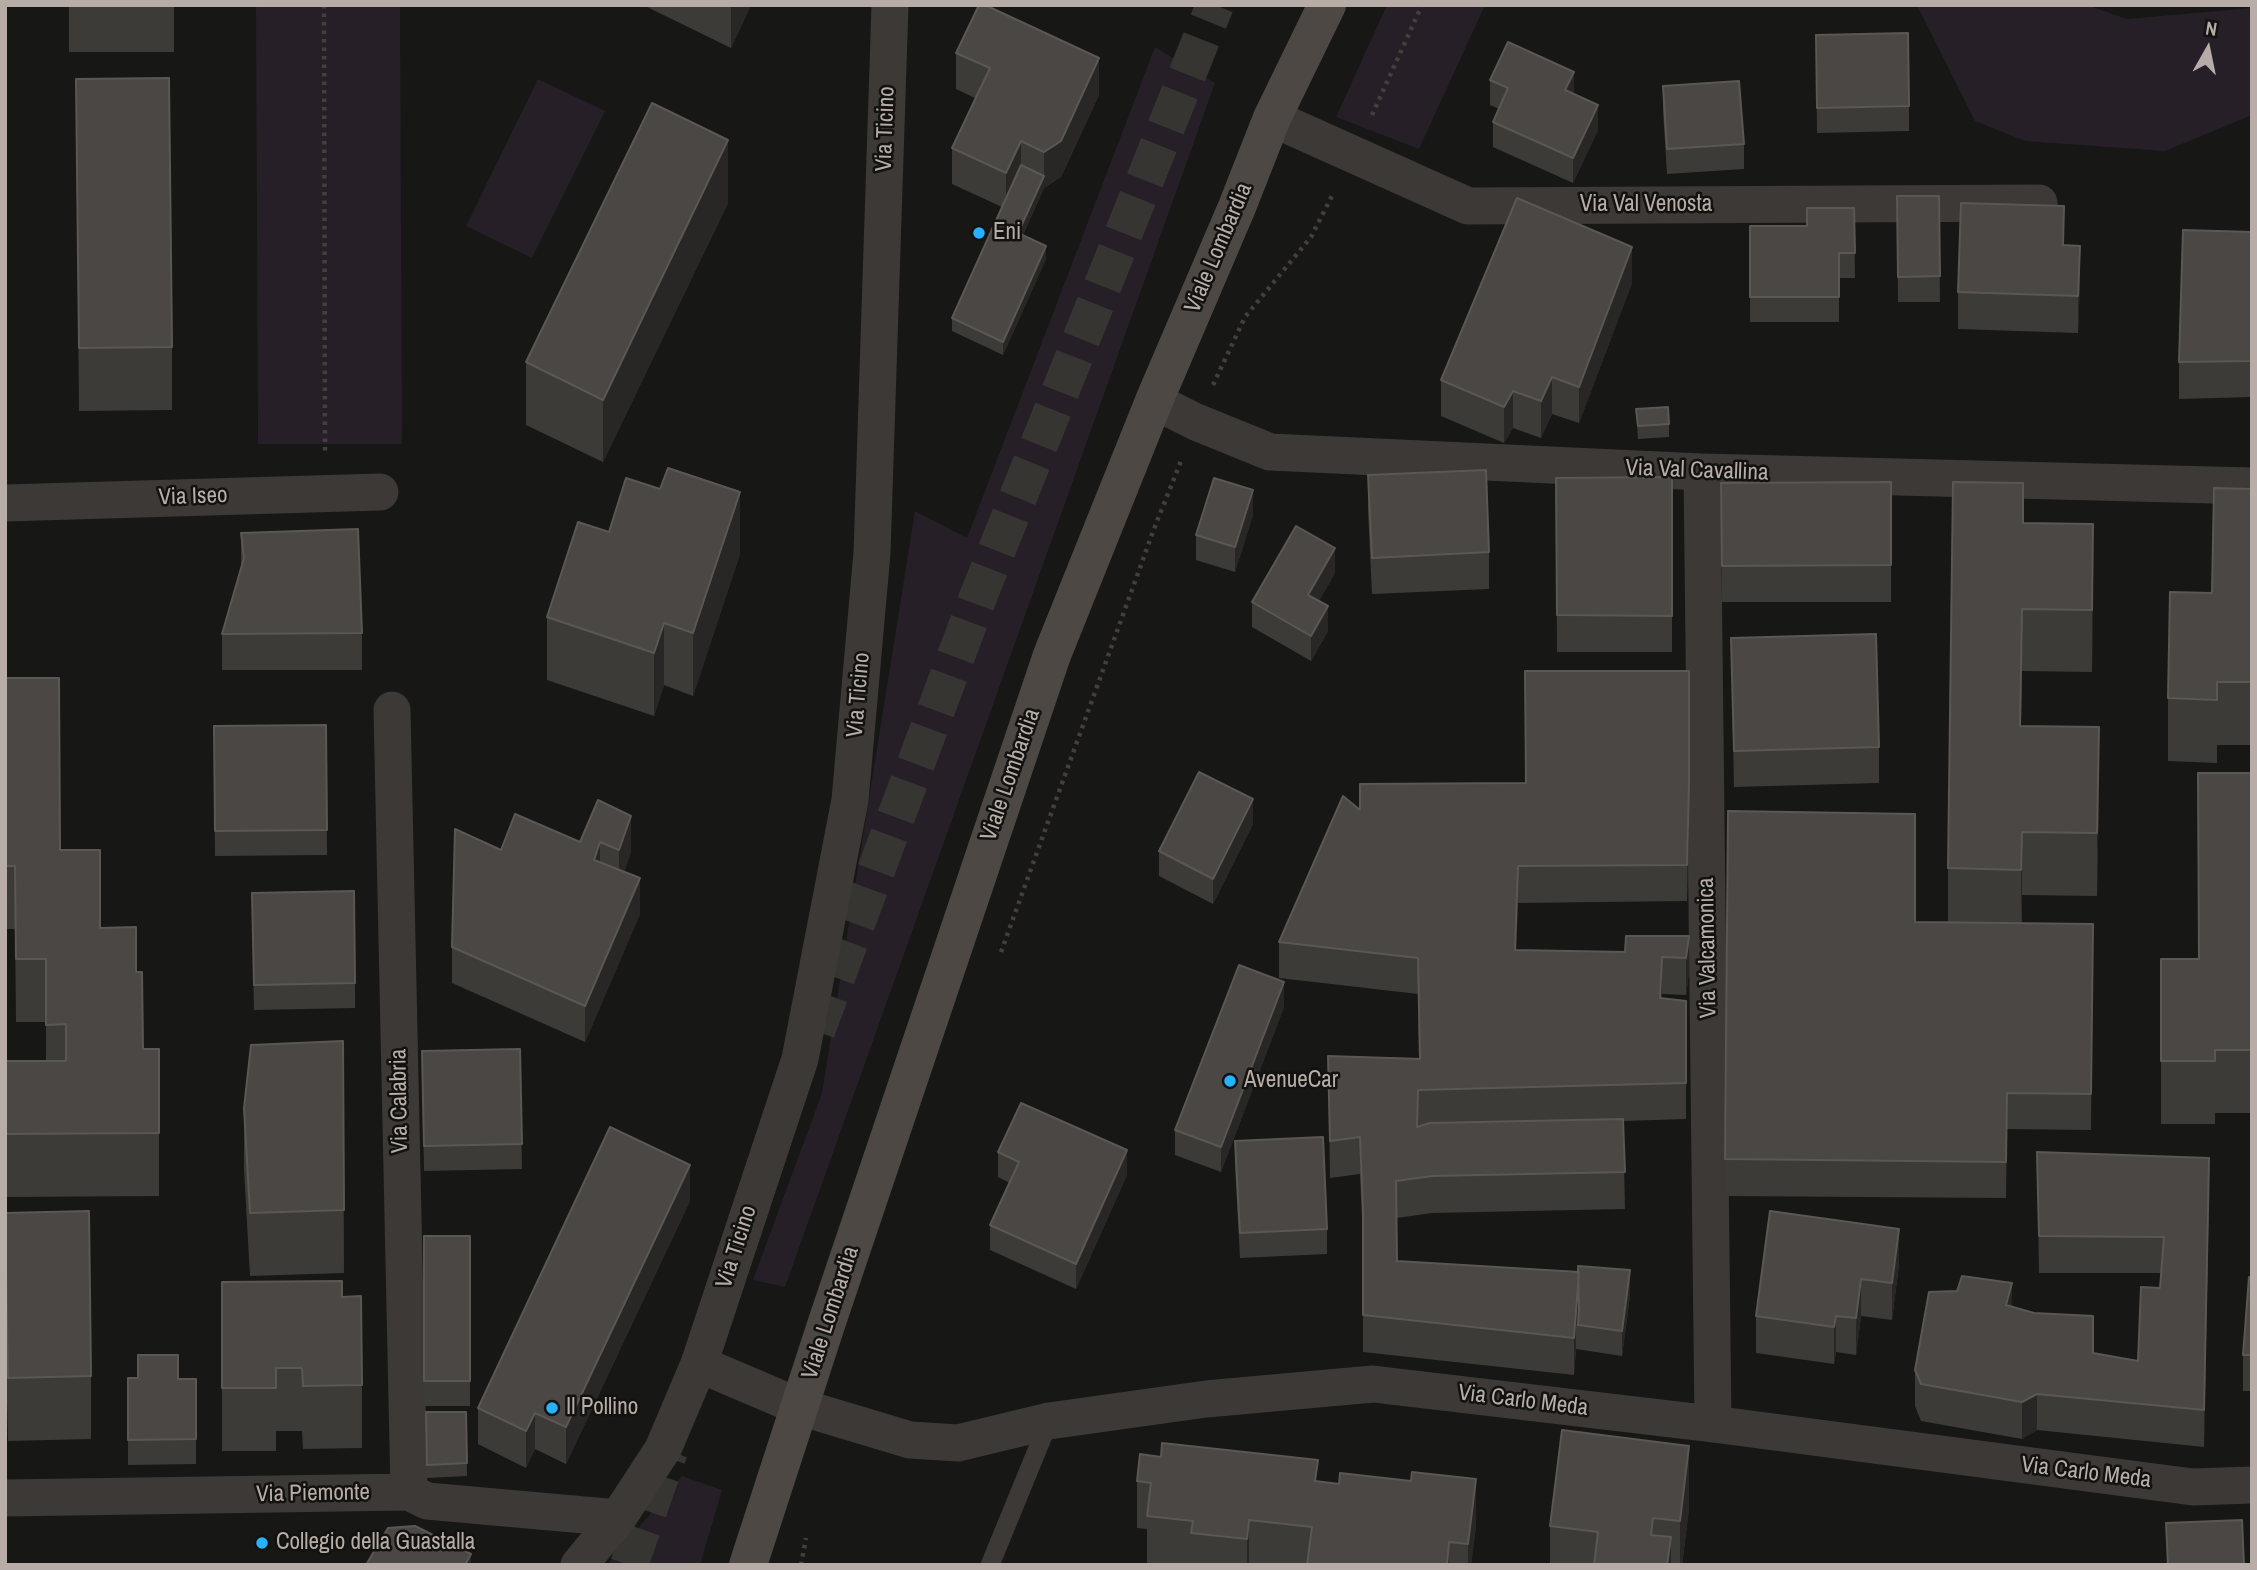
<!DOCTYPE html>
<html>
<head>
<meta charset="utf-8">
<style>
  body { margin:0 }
  #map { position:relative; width:2257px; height:1570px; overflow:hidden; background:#171715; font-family:"Archivo Narrow",sans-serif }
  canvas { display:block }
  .frame { position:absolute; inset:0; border:7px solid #b8ada6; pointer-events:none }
  .north { position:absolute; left:2173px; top:14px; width:70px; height:70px; -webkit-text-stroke:5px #121210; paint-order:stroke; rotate:9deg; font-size:19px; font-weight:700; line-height:28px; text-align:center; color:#b8ada6 }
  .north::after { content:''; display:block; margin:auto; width:24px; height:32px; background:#b8ada6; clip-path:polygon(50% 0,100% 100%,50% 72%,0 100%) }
</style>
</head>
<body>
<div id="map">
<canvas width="2257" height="1570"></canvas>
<div class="frame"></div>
<div class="north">N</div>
</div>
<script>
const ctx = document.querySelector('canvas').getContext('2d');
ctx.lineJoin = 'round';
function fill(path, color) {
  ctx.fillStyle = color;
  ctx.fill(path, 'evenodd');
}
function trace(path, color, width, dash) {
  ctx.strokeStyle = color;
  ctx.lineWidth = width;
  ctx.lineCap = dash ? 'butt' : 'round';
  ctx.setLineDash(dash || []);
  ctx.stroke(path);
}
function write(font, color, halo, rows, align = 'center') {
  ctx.font = font + ' "Archivo Narrow",sans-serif';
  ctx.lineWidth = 5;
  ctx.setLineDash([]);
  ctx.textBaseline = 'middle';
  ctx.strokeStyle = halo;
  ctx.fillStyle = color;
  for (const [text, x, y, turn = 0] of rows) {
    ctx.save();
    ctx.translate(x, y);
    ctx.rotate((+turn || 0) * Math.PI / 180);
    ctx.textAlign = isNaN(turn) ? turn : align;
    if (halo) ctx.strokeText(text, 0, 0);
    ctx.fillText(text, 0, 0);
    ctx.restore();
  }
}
fill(new Path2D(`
  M256,5H400L402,444H258Z
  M1387,5H1485L1419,149L1336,117Z
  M1917,5H2087L2127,19L2252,8V115L2165,151L2025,141L1975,121Z
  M1155,47L1215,83L785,1287L753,1280L822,1093L915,511L967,538Z
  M538,79L605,111L532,258L466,226Z
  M682,1476L722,1490L700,1565H607Z`), '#261f28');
trace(new Path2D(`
  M816,1031L980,592L1215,5
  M629,1565L669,1451`), '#373532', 38, [38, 19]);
trace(new Path2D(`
  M324,5L325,451
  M1372,115L1422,5
  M1213,385L1245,317L1311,237L1334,192
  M1001,952L1154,529L1181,461
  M801,1565L806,1538`), '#443f3c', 4.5, [3.5, 5]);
trace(new Path2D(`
  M990,1565L1049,1421`), '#3d3936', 19);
trace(new Path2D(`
  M1272,118L1468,206L2039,203
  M1154,401L1196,422L1270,452L1702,472L2252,486
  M1702,472L1713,1424
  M5,503L380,492
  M392,710L409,1492
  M699,1364L800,1407L910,1440L958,1443L1049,1421L1206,1399L1373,1384L1713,1424L2193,1487L2252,1485
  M5,1498L409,1492L427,1501L618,1518
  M579,1565L618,1518L663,1449L699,1364L800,1059L850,800L872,553L890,5`), '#3d3936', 37);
trace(new Path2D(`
  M748,1565L826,1325L1052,655L1154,401L1237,207L1272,118L1327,5`), '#4d4844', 38);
fill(new Path2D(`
  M69,5H174V52H69Z
  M643,5H751L731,48Z
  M1816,35L1909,106V131L1817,133Z
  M956,53L1099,95L1061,177L1044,188L1023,235L1046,259L1003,355L952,331V318L1002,207L952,184V148L975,98L956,89Z
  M76,79L172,347V410L79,411Z
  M1490,80L1598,130L1573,183L1493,147V122L1499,109L1490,105Z
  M1663,86L1744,144V169L1667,174L1663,111Z
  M1897,196H1939L1940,302H1898Z
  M728,203L603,462L526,425V362Z
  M1854,208L1855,278H1839V322H1750V226H1807Z
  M2252,232V397L2179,399V362Z
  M2064,246L2080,282L2078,333L1958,329V292Z
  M1632,283L1579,423L1552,414L1541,438L1513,428L1504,443L1441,416V380Z
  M1636,409L1669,424V437L1638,439Z
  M1368,475L1489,552V589L1372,594L1368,511Z
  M1672,477V652H1557L1556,478Z
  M1891,482V602H1722L1721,483Z
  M2252,489V745H2217V763L2168,761V698L2212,593Z
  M1253,515L1235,572L1196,560V535Z
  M2023,523L2093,587L2092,672L2022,671L2021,726L2099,790L2097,896L2022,895V923L2093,924L2091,1130L2007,1129L2006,1198L1725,1196L1728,811L1915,922H1948V868Z
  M609,532L740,554L693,696L664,685L654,716L547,680V617Z
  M241,533L362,633V670H222V634L241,569Z
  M1335,573L1319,601L1328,631L1311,661L1252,627V602Z
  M1731,638L1879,747V783L1734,787Z
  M5,678L60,850L100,928L136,972L143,1049H159V1196L5,1197V1061H46V1022H16L15,929H5Z
  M326,725L327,855L215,856L214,726Z
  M2252,773V1113H2215V1124H2161V959H2199Z
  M598,800L631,852L624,872L640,914L585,1042L452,983V947L501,850L580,842Z
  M1360,810L1689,819L1687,901L1518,903L1516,950L1625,952L1689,936V972L1686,995L1662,994V998L1686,1001V1119L1623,1121L1625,1209L1432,1213L1397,1218V1261L1630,1296L1622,1356L1576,1349L1574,1375L1363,1352V1244L1360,1174L1330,1178L1328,1056L1419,1058L1418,994L1279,978V942Z
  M1253,824L1213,904L1159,876V851Z
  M252,918L355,983V1008L254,1010Z
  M1284,1007L1221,1172L1175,1155V1130Z
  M343,1041L344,1273L250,1276L244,1170V1108Z
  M520,1049L522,1169L424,1171L422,1076Z
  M1235,1141L1327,1229V1254L1240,1258L1235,1166Z
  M998,1152L1127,1175L1076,1289L990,1250V1225L1010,1183L998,1177Z
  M2037,1152L2209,1195L2204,1447L2037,1430L2022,1439L1921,1421L1915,1406V1370L2012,1307L2034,1313L2093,1353L2138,1361L2160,1288L2161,1273H2039Z
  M690,1201L566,1464L535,1449L526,1468L478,1444V1408Z
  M5,1213L91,1376V1439L8,1441L5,1323Z
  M424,1236H470V1406H424Z
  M1899,1265L1892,1320L1861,1316L1856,1355L1836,1352L1834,1364L1756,1353V1316Z
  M2252,1277V1391H2243V1355Z
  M222,1282L342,1297L362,1385V1448L303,1449L302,1431H276V1451H222Z
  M128,1378L196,1379V1464L128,1465Z
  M426,1412H466L467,1476L427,1478Z
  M1137,1481H1318L1476,1526L1471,1565H1165L1147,1563V1529L1137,1528Z
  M1689,1509L1682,1565H1550V1526Z
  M2166,1523L2244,1565H2167Z`), '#3c3b38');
fill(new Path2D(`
  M731,5H751L731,48Z
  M1099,58V95L1061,177L1044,188L1018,246V233L1044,176V152Z
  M1574,72V97L1565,90Z
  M1598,105V130L1573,183V158Z
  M728,140V203L603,462V400Z
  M1021,141V178L1006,209V173Z
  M1046,246V259L1003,355V342Z
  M2080,246V282L2078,333V296Z
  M1632,247V283L1579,423V387Z
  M1552,377V414L1541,438V401Z
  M1513,391V428L1504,443V407Z
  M1253,490V515L1235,572V547Z
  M740,492V554L693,696V633Z
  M2093,524V587L2092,672V610Z
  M1335,548V573L1308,620V595Z
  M1328,606V631L1311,661V636Z
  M2022,609V671L2020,788V726Z
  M664,623V685L654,716V653Z
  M2099,727V790L2097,896V833Z
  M1689,782V819L1687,901V865Z
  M1253,799V824L1213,904V879Z
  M631,816V852L619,886V850Z
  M2022,832V895L2021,932V870Z
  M600,842V878L594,860Z
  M1518,866V903L1515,987V950Z
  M640,878V914L585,1042V1006Z
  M1689,936V972L1686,995V958Z
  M1662,957V994L1660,1035V998Z
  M1284,982V1007L1221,1172V1147Z
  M1127,1150V1175L1076,1289V1264Z
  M2209,1158V1195L2204,1447V1410Z
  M690,1165V1201L566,1464V1427Z
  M1899,1229V1265L1892,1320V1283Z
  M1630,1270V1296L1622,1356V1331Z
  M1579,1272V1308L1578,1325L1576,1324V1349L1574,1375V1338Z
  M1861,1279V1316L1856,1355V1318Z
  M2012,1283V1319L2006,1305Z
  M1836,1316V1352L1834,1364V1327Z
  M2037,1394V1430L2022,1439V1402Z
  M535,1413V1449L526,1468V1431Z
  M1689,1446V1509L1682,1565H1680V1521Z
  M1476,1479V1526L1471,1565H1468V1544Z
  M1249,1520V1565H1247V1539Z
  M1671,1537V1565H1667Z
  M1449,1542V1565H1447Z
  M471,1554V1565H465Z`), '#282725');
const building = new Path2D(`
  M979,5H985L1099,58L1061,141L1044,152L1021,141L1006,173L952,148L990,68L956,53Z
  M1908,33L1909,106L1817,108L1816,35Z
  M1508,42L1574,72L1565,90L1598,105L1573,158L1493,122L1508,88L1490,80Z
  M169,78L172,347L79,348L76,79Z
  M1739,81L1744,144L1667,149L1663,86Z
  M652,103L728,140L603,400L526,362Z
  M1021,165L1044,176L1018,233L1046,246L1003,342L952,318Z
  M1897,196H1939L1940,276L1898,277Z
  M1517,198L1632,247L1579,387L1552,377L1541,401L1513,391L1504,407L1441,380Z
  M1961,203L2064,206L2063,245L2080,246L2078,296L1958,292Z
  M1807,208H1854L1855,253H1839V297H1750V226H1807Z
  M2183,230L2252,232V361L2179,362Z
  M1668,407L1669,424L1638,426L1636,409Z
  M668,468L740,492L693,633L664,623L654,653L547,617L578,522L609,532L626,478L660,489Z
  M1486,470L1489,552L1372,558L1368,475Z
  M1672,477V616L1557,615L1556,478Z
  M1214,478L1253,490L1235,547L1196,535Z
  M1891,482V565L1722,566L1721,483Z
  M1953,482L2023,483V523L2093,524L2092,610L2022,609L2020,726L2099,727L2097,833L2022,832L2021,870L1948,868Z
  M2214,488L2252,489V682H2217V700L2168,698L2170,592L2212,593Z
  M1296,526L1335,548L1308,595L1328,606L1311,636L1252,602Z
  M358,529L362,633L222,634L244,558L241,533Z
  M1876,634L1879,747L1734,751L1731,638Z
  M1525,671H1689V782L1687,865L1518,866L1515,950L1625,952L1626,936H1689L1686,958L1662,957L1660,998L1686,1001V1083L1418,1090L1417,1127L1430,1123L1623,1119L1625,1172L1432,1176L1396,1181L1397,1261L1579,1272L1574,1338L1363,1315V1210L1360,1137L1330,1141L1328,1056L1420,1059L1418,958L1279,942L1343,796L1360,810V784L1526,783Z
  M5,678H59L60,850H100V928L136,927V972H142L143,1049H159V1133L5,1134V1061H66V1024L46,1025V959H16L15,866H5Z
  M326,725L327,830L215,831L214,726Z
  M1199,772L1253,799L1213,879L1159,851Z
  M2198,773H2252V1050H2215V1061H2161V959H2199Z
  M598,800L631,816L619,850L600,842L594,860L640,878L585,1006L452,947L455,829L501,850L515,814L580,842Z
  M1728,811L1915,814V922L2093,924L2091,1094L2007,1093L2006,1162L1725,1159Z
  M354,891L355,983L254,985L252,893Z
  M1239,965L1284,982L1221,1147L1175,1130Z
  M343,1041L344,1210L250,1213L244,1108L251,1045Z
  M520,1049L522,1144L424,1146L422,1051Z
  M1021,1103L1127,1150L1076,1264L990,1225L1019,1162L998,1152Z
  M610,1127L690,1165L566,1427L535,1413L526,1431L478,1408Z
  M1323,1137L1327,1229L1240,1233L1235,1141Z
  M2037,1152L2209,1158L2204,1410L2037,1394L2022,1402L1921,1384L1915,1370L1929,1292L1957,1291L1962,1276L2012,1283L2006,1305L2034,1313L2093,1316V1353L2138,1361L2141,1287L2160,1288L2164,1237L2039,1236Z
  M89,1211L91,1376L8,1378L5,1213Z
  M1770,1211L1899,1229L1892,1283L1861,1279L1856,1318L1836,1316L1834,1327L1756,1316Z
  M424,1236H470V1381H424Z
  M1578,1266L1630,1270L1622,1331L1578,1325L1579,1308Z
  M2249,1277H2252V1355H2243Z
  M342,1281V1297L361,1296L362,1385L303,1386L302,1368H276V1388H222V1282Z
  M138,1355H178V1379H196V1439L128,1440V1378H138Z
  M426,1412H466L467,1463L427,1465Z
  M1562,1430L1689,1446L1680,1521L1653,1518L1651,1535L1671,1537L1667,1565H1594L1598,1532L1550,1526Z
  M1162,1443L1318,1460L1315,1481L1339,1484L1340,1473L1411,1481L1412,1472L1476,1479L1468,1544L1449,1542L1447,1565H1307L1312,1527L1249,1520L1247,1539L1191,1533L1193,1521L1147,1516L1151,1483L1137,1481L1140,1454L1161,1457Z
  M2242,1520L2244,1565H2168L2166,1523Z
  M415,1526L471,1554L465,1565H366L388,1528Z`);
fill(building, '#4a4744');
trace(building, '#5b5753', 2);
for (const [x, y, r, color] of [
  [979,233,7,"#26b2ff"],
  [1230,1081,7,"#26b2ff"],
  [552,1408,7,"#26b2ff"],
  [262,1543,7,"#26b2ff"]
]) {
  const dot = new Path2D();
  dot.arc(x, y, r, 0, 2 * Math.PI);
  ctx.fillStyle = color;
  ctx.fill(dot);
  trace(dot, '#121210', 2.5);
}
write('23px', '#b8ada6', '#121210', [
  ["Via Ticino",886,129,-88],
  ["Via Val Venosta",1646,205],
  ["Viale Lombardia",1219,248,-67],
  ["Via Val Cavallina",1697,471,2],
  ["Via Iseo",193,497,-2],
  ["Via Ticino",859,695,-85],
  ["Viale Lombardia",1011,775,-71],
  ["Via Valcamonica",1708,948,-91],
  ["Via Calabria",400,1101,-91],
  ["Via Ticino",737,1247,-72],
  ["Viale Lombardia",831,1313,-72],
  ["Via Carlo Meda",1523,1401,7],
  ["Via Carlo Meda",2086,1473,7],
  ["Via Piemonte",313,1494,-1]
]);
write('23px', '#b8ada6', '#121210', [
  ["Eni",993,233],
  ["AvenueCar",1244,1081],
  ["Il Pollino",566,1408],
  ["Collegio della Guastalla",276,1543]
], 'left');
</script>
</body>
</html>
